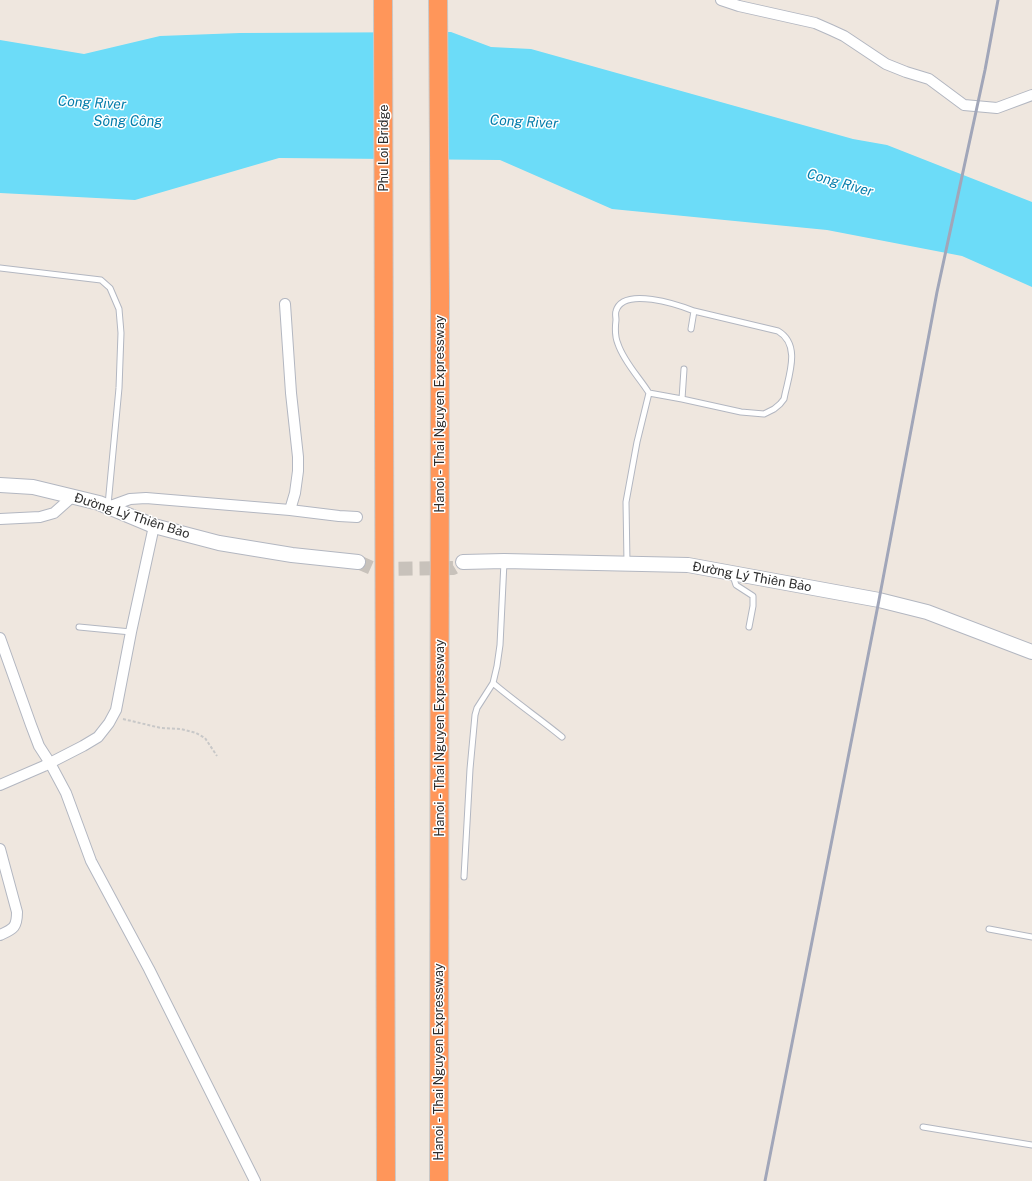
<!DOCTYPE html>
<html>
<head>
<meta charset="utf-8">
<style>
  body { margin:0 }
  canvas { display:block; background:#efe7df }
</style>
</head>
<body>
<canvas width="1032" height="1181"></canvas>
<script>
const ctx = document.querySelector('canvas').getContext('2d');
ctx.lineJoin = 'round';
function fill(path, color) {
  ctx.fillStyle = color;
  ctx.fill(path, 'evenodd');
}
function trace(path, color, width, dash) {
  ctx.strokeStyle = color;
  ctx.lineWidth = width;
  ctx.lineCap = dash ? 'butt' : 'round';
  ctx.setLineDash(dash || []);
  ctx.stroke(path);
}
function write(font, color, halo, rows, align = 'center') {
  ctx.font = font + ' "Public Sans",sans-serif';
  ctx.lineWidth = 3;
  ctx.setLineDash([]);
  ctx.textBaseline = 'middle';
  ctx.strokeStyle = halo;
  ctx.fillStyle = color;
  for (const [text, x, y, turn = 0] of rows) {
    ctx.save();
    ctx.translate(x, y);
    ctx.rotate((+turn || 0) * Math.PI / 180);
    ctx.textAlign = isNaN(turn) ? turn : align;
    if (halo) ctx.strokeText(text, 0, 0);
    ctx.fillText(text, 0, 0);
    ctx.restore();
  }
}
fill(new Path2D(`
  M451,32L491,47L531,49L853,139L887,145L1032,202V287L962,256L827,230L612,209L500,160L279,158L135,200L0,193V40L84,54L160,36L240,33Z`), '#6cdcf8');
fill(new Path2D(`
  M383,30H438L439,162L384,161Z`), '#efe7df');
trace(new Path2D(`
  M358,562L374,569L453,568L463,562`), '#c8c2bb', 14, [14, 7]);
const service = new Path2D(`
  M0,268L101,280L110,288L119,309L121,333L119,388L108,505
  M649,393L682,399L684,369
  M682,399L741,412L764,414L774,409L780,404L784,399C788,377 802,345 778,331L694,311
  M627,563L626,502L637,442L649,393C639,377 624,362 618,344C615,337 615,328 616,320C616,317 615,314 616,311C623,286 679,305 694,311L691,329
  M733,576L736,585L753,596V606L749,627
  M79,627L131,632
  M493,683C515,702 539,718 562,737
  M464,877L470,769L475,715L477,708L493,683L497,666L500,645L504,562
  M989,929L1032,937
  M923,1127L1032,1145`);
const minor = new Path2D(`
  M721,0L739,6L815,23L831,30L844,36L886,64L906,72L929,79L964,105L997,108L1032,95
  M285,304L291,393L298,457V471L295,493L290,510L339,516L357,517
  M108,507L130,499L146,498L290,510
  M0,519L40,517L54,513L72,497
  M0,638L31,725L39,746L50,763L66,793L91,861L149,969L255,1181
  M0,785L44,766L83,746L98,737L109,723L116,710L131,632L154,526
  M0,849L17,912C17,928 13,929 0,935`);
const secondary = new Path2D(`
  M0,485L33,487L99,503L154,526L219,543L292,555L358,562
  M463,562L504,561L688,565L879,600L927,612L1032,652`);
const motorway = new Path2D(`
  M383,0L386,1181
  M438,0L440,295L439,1181`);
trace(service, '#b3b7c1', 7);
trace(minor, '#b3b7c1', 12);
trace(secondary, '#b3b7c1', 16);
trace(motorway, '#c8c8c8', 20);
trace(new Path2D(`
  M123,719L161,728L181,729L196,733L205,738L217,756`), '#c8c8c8', 2, [3, 2]);
trace(service, '#fff', 5);
trace(minor, '#fff', 10);
trace(secondary, '#fff', 14);
trace(motorway, '#ff965a', 18);
trace(new Path2D(`
  M765,1181L879,600L937,292L985,70L998,0`), '#a1a6b9', 3);
write('13px', '#2d2d2d', '#fff', [
  ["Phu Loi Bridge",384,148,-90],
  ["Hanoi - Thai Nguyen Expressway",440,414,-90],
  ["Đường Lý Thiên Bảo",132,516,18],
  ["Đường Lý Thiên Bảo",752,577,10],
  ["Hanoi - Thai Nguyen Expressway",440,738,-90],
  ["Hanoi - Thai Nguyen Expressway",439,1062,-90]
]);
write('italic 14px', '#047dab', '#fff', [
  ["Cong River",92,103,3],
  ["Sông Công",128,122],
  ["Cong River",524,122,3],
  ["Cong River",840,183,16]
]);
</script>
</body>
</html>
